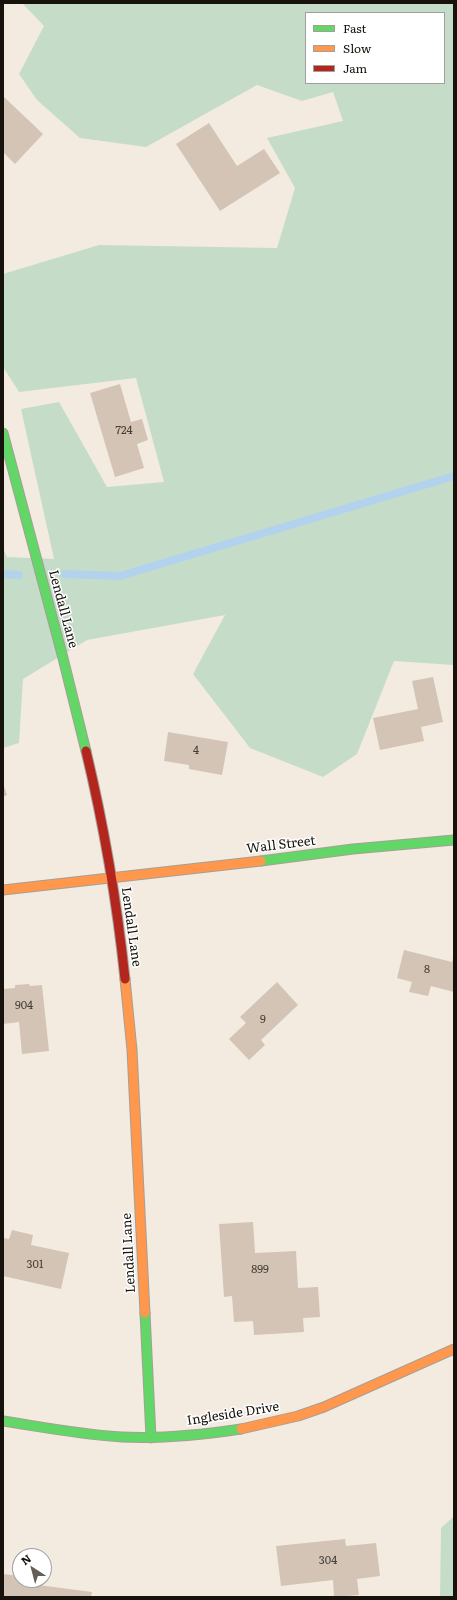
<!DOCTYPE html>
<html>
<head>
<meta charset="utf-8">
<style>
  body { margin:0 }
  #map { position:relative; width:457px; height:1600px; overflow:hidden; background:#f3ebe0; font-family:Literata,serif }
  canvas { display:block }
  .frame { position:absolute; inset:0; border:4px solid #17120b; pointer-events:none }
  .legend { position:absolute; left:305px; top:12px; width:140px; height:72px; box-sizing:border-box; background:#fff; border:1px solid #a2a09d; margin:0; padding:5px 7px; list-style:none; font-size:12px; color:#17120b }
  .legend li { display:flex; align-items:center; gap:8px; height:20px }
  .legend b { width:20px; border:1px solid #a2a09d }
  .north { position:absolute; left:12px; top:1548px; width:40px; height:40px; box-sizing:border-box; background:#fff; border:1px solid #a2a09d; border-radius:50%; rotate:324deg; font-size:11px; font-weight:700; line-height:16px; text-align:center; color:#17120b }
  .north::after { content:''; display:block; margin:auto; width:14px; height:18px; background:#645e56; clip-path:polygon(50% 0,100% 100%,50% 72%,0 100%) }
</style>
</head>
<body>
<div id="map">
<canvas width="457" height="1600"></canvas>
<div class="frame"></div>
<ul class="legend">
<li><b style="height:5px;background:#63d668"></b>Fast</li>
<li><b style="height:5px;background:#ff974d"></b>Slow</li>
<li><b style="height:5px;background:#b3261e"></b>Jam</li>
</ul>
<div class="north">N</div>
</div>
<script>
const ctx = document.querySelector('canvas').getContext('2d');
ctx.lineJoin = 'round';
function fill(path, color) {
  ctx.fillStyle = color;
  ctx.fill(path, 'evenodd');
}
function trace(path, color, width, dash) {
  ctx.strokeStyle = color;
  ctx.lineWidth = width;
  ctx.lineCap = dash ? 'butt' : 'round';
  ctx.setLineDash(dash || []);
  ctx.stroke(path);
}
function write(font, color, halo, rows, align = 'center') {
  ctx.font = font + ' Literata,serif';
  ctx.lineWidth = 3;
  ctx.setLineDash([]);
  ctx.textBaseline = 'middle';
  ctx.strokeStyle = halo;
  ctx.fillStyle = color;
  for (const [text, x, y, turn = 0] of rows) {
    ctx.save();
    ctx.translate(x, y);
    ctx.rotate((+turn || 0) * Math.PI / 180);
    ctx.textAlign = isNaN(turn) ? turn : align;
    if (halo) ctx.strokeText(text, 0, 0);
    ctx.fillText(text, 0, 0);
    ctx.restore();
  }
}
fill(new Path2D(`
  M22,3H454V665L394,661L357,754L323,777L250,748L193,674L225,615L87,640L23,679L19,743L3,748V548L7,557L54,559L21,409L59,402L107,487L164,482L136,378L19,392L3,367V274L99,245L277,248L295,188L267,138L343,121L333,92L302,101L257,85L146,147L80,138L37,100L19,74L44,26ZM306,13H444V83H306Z
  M454,1516V1597H440L441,1528Z`), '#c5ddc8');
trace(new Path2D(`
  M3,574L19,575
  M65,574L120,576L454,476`), '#b3d2ed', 8);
fill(new Path2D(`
  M3,96L43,134L15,164L3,152Z
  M209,123L237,166L264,149L280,173L220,211L176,144Z
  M120,384L131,422L142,419L148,440L137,444L144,468L115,477L90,393Z
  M433,677L443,722L421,727L424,741L380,750L373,718L418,709L412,681Z
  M168,732L228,742L222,775L189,769V765L164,761Z
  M3,783L7,795L3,797Z
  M404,950L452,962L454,954V992L431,986L428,996L409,992L412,982L397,978Z
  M277,982L298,1005L261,1040L265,1045L249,1060L229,1039L246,1023L240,1017Z
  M29,984L30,986L42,985L49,1051L22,1054L19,1022L3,1024V989L15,988V985Z
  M253,1222L255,1253L296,1251L298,1288L318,1287L320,1317L303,1318L304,1332L254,1335L253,1321L234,1322L232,1296L224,1297L219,1224Z
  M12,1230L33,1235L31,1245L69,1253L61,1289L3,1276V1238L9,1239Z
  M345,1539L346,1546L376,1543L380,1576L357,1579L359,1595L334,1597L333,1580L281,1586L276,1546Z
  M3,1574L20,1576V1580H23V1583L92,1592L91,1597H3Z`), '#d3c4b5');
const fast = new Path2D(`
  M3,433L63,658L86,751
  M261,861L353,849L454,840
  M145,1313L151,1438
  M3,1421C42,1427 82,1435 122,1437C161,1439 201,1435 241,1429`);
const slow = new Path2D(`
  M3,890L261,861
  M125,979L132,1050L145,1313
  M241,1429L298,1416L324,1407L454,1349`);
const jam = new Path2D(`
  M86,751C104,826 117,903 125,979`);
trace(fast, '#a59f97', 11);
trace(slow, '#a59f97', 11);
trace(jam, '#a59f97', 11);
trace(fast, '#63d668', 9);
trace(slow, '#ff974d', 9);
trace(jam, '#b3261e', 9);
write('11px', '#463e36', null, [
  ["724",124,431],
  ["4",196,751],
  ["8",427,970],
  ["904",24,1006],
  ["9",263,1020],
  ["301",35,1265],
  ["899",260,1270],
  ["304",328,1561]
]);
write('13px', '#17120b', '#fff', [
  ["Lendall Lane",63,609,75],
  ["Wall Street",281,845,-7],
  ["Lendall Lane",131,927,82],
  ["Lendall Lane",129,1253,-93],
  ["Ingleside Drive",233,1414,-9]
]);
</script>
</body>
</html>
